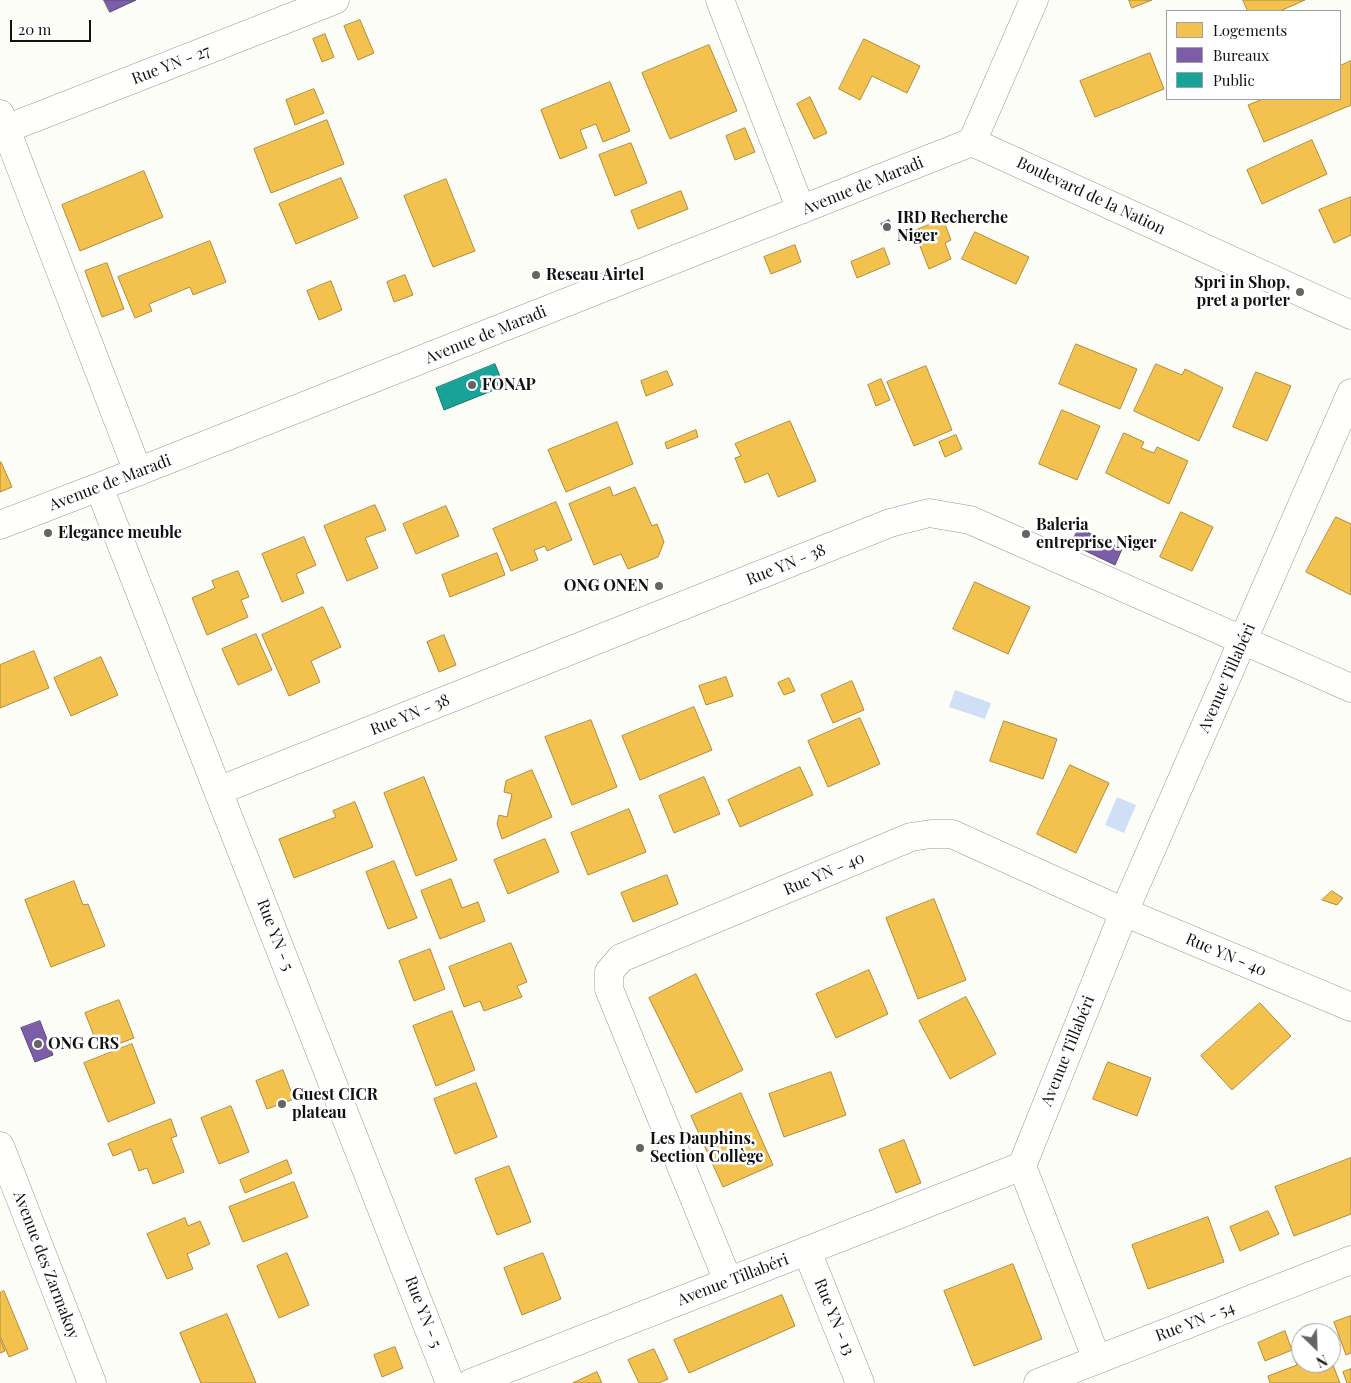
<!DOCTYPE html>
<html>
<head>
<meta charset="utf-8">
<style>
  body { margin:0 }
  #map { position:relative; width:1351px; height:1383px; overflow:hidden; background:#fdfdf7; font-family:"Playfair Display",serif }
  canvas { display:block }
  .legend { position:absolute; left:1166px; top:10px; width:175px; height:90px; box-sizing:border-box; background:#fff; border:1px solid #a0a0a0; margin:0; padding:6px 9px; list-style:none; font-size:15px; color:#111 }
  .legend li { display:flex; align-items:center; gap:10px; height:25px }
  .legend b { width:25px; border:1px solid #a0a0a0 }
  .north { position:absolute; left:1291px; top:1323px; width:50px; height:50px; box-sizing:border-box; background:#fff; border:1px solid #a0a0a0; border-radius:50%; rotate:156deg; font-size:14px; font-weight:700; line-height:20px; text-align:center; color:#111 }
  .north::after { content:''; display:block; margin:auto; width:18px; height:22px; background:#646462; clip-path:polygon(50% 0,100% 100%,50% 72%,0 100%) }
  .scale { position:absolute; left:10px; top:20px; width:81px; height:22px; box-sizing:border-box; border:2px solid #111; border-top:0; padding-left:6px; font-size:15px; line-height:18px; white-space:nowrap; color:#111; -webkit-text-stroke:4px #fff; paint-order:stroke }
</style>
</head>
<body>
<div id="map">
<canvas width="1351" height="1383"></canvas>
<ul class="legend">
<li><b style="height:14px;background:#f2c14e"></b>Logements</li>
<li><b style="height:14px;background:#7b5ea7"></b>Bureaux</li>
<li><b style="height:14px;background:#17a398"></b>Public</li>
</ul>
<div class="north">N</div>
<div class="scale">20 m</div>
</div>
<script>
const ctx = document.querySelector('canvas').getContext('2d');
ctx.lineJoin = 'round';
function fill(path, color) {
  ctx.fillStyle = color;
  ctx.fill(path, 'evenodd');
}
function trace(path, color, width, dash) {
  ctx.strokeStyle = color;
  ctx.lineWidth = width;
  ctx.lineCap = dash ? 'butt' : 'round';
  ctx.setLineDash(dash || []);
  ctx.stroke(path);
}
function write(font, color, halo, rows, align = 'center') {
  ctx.font = font + ' "Playfair Display",serif';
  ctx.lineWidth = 5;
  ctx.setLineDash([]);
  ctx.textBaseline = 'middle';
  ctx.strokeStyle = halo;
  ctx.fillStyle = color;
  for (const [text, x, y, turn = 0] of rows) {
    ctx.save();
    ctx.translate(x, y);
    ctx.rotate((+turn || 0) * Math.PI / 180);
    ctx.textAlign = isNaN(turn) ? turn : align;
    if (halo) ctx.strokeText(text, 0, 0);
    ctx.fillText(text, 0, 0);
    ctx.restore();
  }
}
fill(new Path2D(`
  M955,690L991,703L985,719L949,707Z
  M1117,797L1136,805L1124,833L1105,825Z`), '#cfe0f6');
const homes = new Path2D(`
  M1129,0H1152L1132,8Z
  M1243,0H1305L1280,11H1248Z
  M360,20L374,53L358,60L344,26Z
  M325,34L334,57L322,62L313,39Z
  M864,39L920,66L907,93L872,76L860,100L839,89Z
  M709,45L737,111L670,139L642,73Z
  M1150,53L1164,89L1095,117L1080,81Z
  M1351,61V105L1264,142L1248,105L1263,99H1340V66Z
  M610,82L630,131L603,142L596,124L580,130L587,148L560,159L541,110Z
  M314,89L324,113L295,125L286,100Z
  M810,97L827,133L814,139L797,104Z
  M327,120L344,164L271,193L254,149Z
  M745,128L755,152L735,160L726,136Z
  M1312,140L1327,174L1262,204L1247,170Z
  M631,143L647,183L615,196L599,155Z
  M144,171L163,217L80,251L62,205Z
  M341,178L358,218L296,244L279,204Z
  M446,179L475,251L433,267L404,196Z
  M681,191L688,209L638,229L631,211Z
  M1351,197V235L1334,243L1319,210Z
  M943,219L951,240L945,243L951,259L929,269L914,231Z
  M975,232L1029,257L1016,284L962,259Z
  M210,241L226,282L193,295L190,287L149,304L152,311L135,318L118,277Z
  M795,245L801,262L771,274L764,257Z
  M884,248L890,264L857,278L851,262Z
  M107,263L124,309L102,317L85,271Z
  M405,275L413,295L394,302L387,282Z
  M331,281L342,310L319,320L307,291Z
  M1076,344L1137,369L1120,409L1059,384Z
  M1156,364L1182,375L1185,369L1223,388L1199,441L1134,411Z
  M926,366L952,430L914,446L887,382Z
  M667,371L673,385L646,396L641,381Z
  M1256,372L1291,386L1267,441L1233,427Z
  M881,379L890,400L876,406L868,385Z
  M1062,410L1100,426L1077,480L1039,464Z
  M790,421L816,481L778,497L768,473L745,483L735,458L741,456L735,444Z
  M617,422L633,464L566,492L548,450Z
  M696,430L698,437L667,449L665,443Z
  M1124,433L1144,442L1141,448L1154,453L1157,447L1188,461L1169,504L1106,473Z
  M956,435L962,449L945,457L939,442Z
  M1,462L12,487L0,492V463Z
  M610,487L613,496L635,487L652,526L657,524L664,542L658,557L628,569L621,554L594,565L569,504Z
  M556,502L572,540L547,551L545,546L534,550L538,560L511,571L493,529Z
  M375,505L386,530L365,538L378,568L347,581L324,526Z
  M446,506L459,536L416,554L403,524Z
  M1181,512L1213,527L1192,571L1160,557Z
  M1336,517L1351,524V595L1306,572Z
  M304,537L316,565L296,574L304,593L282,602L262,554Z
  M497,553L505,575L450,597L442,575Z
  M238,571L249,597L241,600L248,617L207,635L192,598L215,588L212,581Z
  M975,582L1030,607L1008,654L953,629Z
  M323,607L341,647L311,661L320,682L289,696L262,635Z
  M256,634L272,670L238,685L222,649Z
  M444,635L456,665L439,672L427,642Z
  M34,651L49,688L0,708V665Z
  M101,657L118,695L71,716L54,678Z
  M726,677L733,696L706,705L699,686Z
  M789,678L795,691L784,695L778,683Z
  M852,681L864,710L833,723L821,695Z
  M694,707L712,750L640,780L622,736Z
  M860,718L880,764L828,787L808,741Z
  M591,720L617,787L572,805L545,737Z
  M1004,721L1057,739L1043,779L990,761Z
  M1070,765L1109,783L1076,853L1037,834Z
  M800,767L813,795L740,827L728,800Z
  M532,770L552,817L502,839L497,824L499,815L507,817L512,794L504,792L506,781Z
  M424,777L457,860L416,876L384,793Z
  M704,777L720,814L674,833L659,796Z
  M355,802L373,847L294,878L279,839L336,817L333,811Z
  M629,809L646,852L588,875L571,833Z
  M545,839L559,872L508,894L494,860Z
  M394,861L417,918L388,929L366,872Z
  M667,875L678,904L633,922L621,893Z
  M451,879L462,908L478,902L485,921L440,939L421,891Z
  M74,881L83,905L88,904L105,946L51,967L25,900Z
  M1332,891L1343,898L1337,905L1322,900Z
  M934,899L966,980L918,999L886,918Z
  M511,943L527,982L517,986L522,997L484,1011L480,1001L464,1007L449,967Z
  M430,949L445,989L414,1001L399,961Z
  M869,970L888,1014L836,1038L816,994Z
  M696,974L743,1070L696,1093L649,998Z
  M966,997L996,1054L950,1079L919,1021Z
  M119,1000L134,1038L100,1051L85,1013Z
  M1260,1003L1291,1036L1232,1090L1201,1056Z
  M452,1011L475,1070L436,1086L413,1026Z
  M132,1044L155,1103L108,1122L84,1063Z
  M1108,1062L1151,1078L1137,1116L1093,1099Z
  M283,1070L294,1099L267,1109L256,1081Z
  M831,1072L846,1115L784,1137L769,1094Z
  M476,1083L497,1137L455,1154L434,1099Z
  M741,1093L773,1165L723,1187L691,1116Z
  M231,1106L249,1152L219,1164L201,1118Z
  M171,1119L177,1136L171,1138L184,1172L153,1184L147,1168L139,1171L131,1149L113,1156L108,1144Z
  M904,1140L921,1183L896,1193L879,1150Z
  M1351,1158V1214L1294,1236L1275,1187Z
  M287,1160L292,1173L245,1193L240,1180Z
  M509,1166L531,1222L497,1235L475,1179Z
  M294,1182L308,1217L243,1242L229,1207Z
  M1268,1211L1279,1234L1240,1251L1230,1227Z
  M1208,1217L1224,1262L1148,1289L1132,1245Z
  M185,1218L188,1226L200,1221L210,1244L187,1254L193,1269L167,1279L147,1234Z
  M287,1253L309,1305L279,1318L257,1266Z
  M543,1253L561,1299L522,1315L504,1268Z
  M1013,1264L1042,1339L974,1366L944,1291Z
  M4,1291L28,1349L9,1357L0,1336V1293Z
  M782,1295L795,1326L689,1373L674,1340Z
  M227,1314L256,1383H201L180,1333Z
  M1351,1316V1353L1346,1355L1334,1322Z
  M1285,1331L1292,1350L1265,1361L1258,1343Z
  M0,1339L5,1351L0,1353Z
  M395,1347L403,1368L382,1377L374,1355Z
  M654,1349L668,1379L659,1383H639L628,1360Z
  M1301,1358V1363H1331V1360L1340,1383H1270L1268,1376L1297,1365L1295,1360Z
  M1351,1369V1383H1347L1343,1372Z
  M597,1372L602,1383H573Z`);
fill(homes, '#f2c14e');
trace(homes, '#ae8c3c', 1);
const offices = new Path2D(`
  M104,0H136L110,12Z
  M889,220L892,228L884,232L881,224Z
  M1079,528L1122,549L1115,565L1071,544Z
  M40,1021L53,1055L35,1062L21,1028Z`);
fill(offices, '#7b5ea7');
trace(offices, '#5b477a', 1);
const public = new Path2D(`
  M495,364L504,386L444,410L436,388Z`);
fill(public, '#17a398');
trace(public, '#157770', 1);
const minor = new Path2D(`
  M720,0L801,210
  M0,114L138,472
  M6,129L335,0
  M972,142L1351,315
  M972,142L1034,0
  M99,487L450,1383
  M0,525L99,487L972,142
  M218,791L890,523L929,513L970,520L1351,688
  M0,1146L92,1383
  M1022,1166L1097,1360
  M807,1251L860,1383
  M728,1281L609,989V972L621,958L911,837L931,834H952L1124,912L1351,1007
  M471,1383L1022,1166L1124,912L1351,393
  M1038,1383L1351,1260`);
trace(minor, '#979795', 29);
trace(minor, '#fffffe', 28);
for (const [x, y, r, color] of [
  [887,227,5,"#646462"],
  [536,275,5,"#646462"],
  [1300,292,5,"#646462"],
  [472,385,5,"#646462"],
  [48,533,5,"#646462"],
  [1026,534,5,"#646462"],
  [659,586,5,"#646462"],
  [38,1044,5,"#646462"],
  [282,1104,5,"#646462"],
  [640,1148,5,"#646462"]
]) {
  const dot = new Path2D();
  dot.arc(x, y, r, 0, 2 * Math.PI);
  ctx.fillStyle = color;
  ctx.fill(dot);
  trace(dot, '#fff', 2);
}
write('16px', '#111', '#fff', [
  ["Rue YN - 27",171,65,-21],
  ["Avenue de Maradi",863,186,-22],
  ["Boulevard de la Nation",1091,196,25],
  ["Avenue de Maradi",486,335,-22],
  ["Avenue de Maradi",110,483,-21],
  ["Rue YN - 38",786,565,-22],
  ["Avenue Tillabéri",1227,678,-66],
  ["Rue YN - 38",410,715,-22],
  ["Rue YN - 40",824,874,-23],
  ["Rue YN - 5",275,935,69],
  ["Rue YN - 40",1226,955,23],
  ["Avenue Tillabéri",1068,1051,-68],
  ["Avenue des Zarmakoy",46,1265,69],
  ["Avenue Tillabéri",733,1280,-21],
  ["Rue YN - 5",423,1312,69],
  ["Rue YN - 13",834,1317,68],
  ["Rue YN - 54",1195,1322,-21]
]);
write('bold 16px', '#111', '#fff', [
  ["IRD Recherche",897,218],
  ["Niger",897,236],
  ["Reseau Airtel",546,275],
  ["Spri in Shop,",1290,283,"right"],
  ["pret a porter",1290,301,"right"],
  ["FONAP",482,385],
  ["Baleria",1036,525],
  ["entreprise Niger",1036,543],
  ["Elegance meuble",58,533],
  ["ONG ONEN",649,586,"right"],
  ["ONG CRS",48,1044],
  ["Guest CICR",292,1095],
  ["plateau",292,1113],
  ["Les Dauphins,",650,1139],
  ["Section Collège",650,1157]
], 'left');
</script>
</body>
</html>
